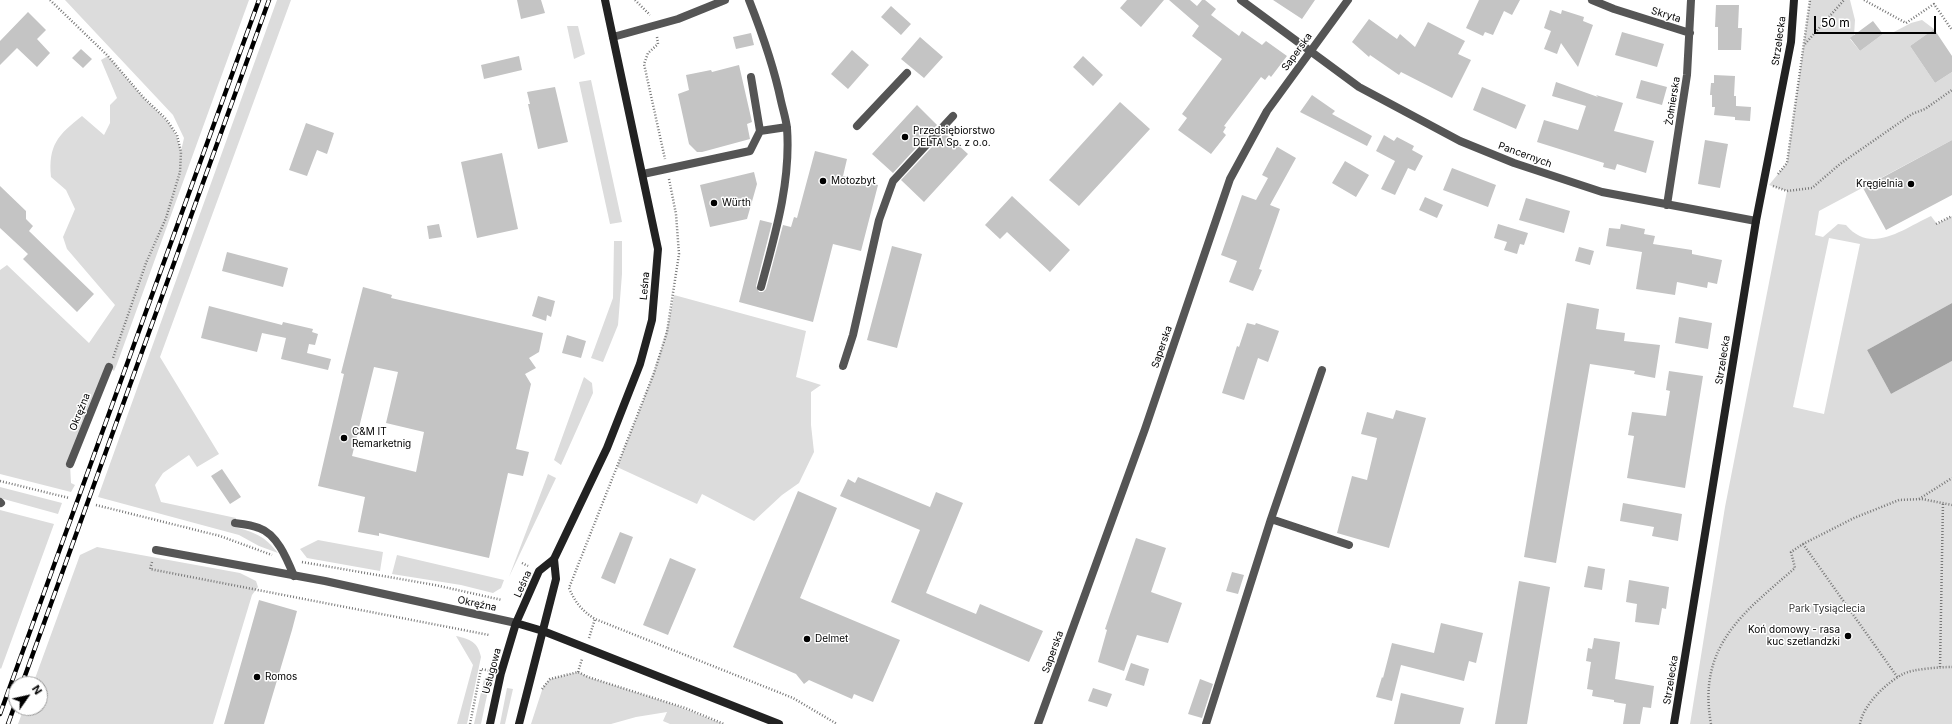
<!DOCTYPE html>
<html>
<head>
<meta charset="utf-8">
<style>
  body { margin:0 }
  #map { position:relative; width:1952px; height:724px; overflow:hidden; background:#fff; font-family:Inter,sans-serif }
  canvas { display:block }
  .north { position:absolute; left:8px; top:676px; width:40px; height:40px; box-sizing:border-box; background:#fff; border:1px solid #999; border-radius:50%; rotate:56deg; font-size:11px; font-weight:700; line-height:16px; text-align:center; color:#000 }
  .north::after { content:''; display:block; margin:auto; width:14px; height:18px; background:#000; clip-path:polygon(50% 0,100% 100%,50% 72%,0 100%) }
  .scale { position:absolute; left:1814px; top:16px; width:122px; height:18px; box-sizing:border-box; border:2px solid #000; border-top:0; padding-left:5px; font-size:12px; line-height:14px; white-space:nowrap; color:#000; -webkit-text-stroke:3px #fff; paint-order:stroke }
</style>
</head>
<body>
<div id="map">
<canvas width="1952" height="724"></canvas>
<div class="north">N</div>
<div class="scale">50 m</div>
</div>
<script>
const ctx = document.querySelector('canvas').getContext('2d');
ctx.lineJoin = 'round';
function fill(path, color) {
  ctx.fillStyle = color;
  ctx.fill(path, 'evenodd');
}
function trace(path, color, width, dash) {
  ctx.strokeStyle = color;
  ctx.lineWidth = width;
  ctx.lineCap = dash ? 'butt' : 'round';
  ctx.setLineDash(dash || []);
  ctx.stroke(path);
}
function write(font, color, halo, rows, align = 'center') {
  ctx.font = font + ' Inter,sans-serif';
  ctx.lineWidth = 3;
  ctx.setLineDash([]);
  ctx.textBaseline = 'middle';
  ctx.strokeStyle = halo;
  ctx.fillStyle = color;
  for (const [text, x, y, turn = 0] of rows) {
    ctx.save();
    ctx.translate(x, y);
    ctx.rotate((+turn || 0) * Math.PI / 180);
    ctx.textAlign = isNaN(turn) ? turn : align;
    if (halo) ctx.strokeText(text, 0, 0);
    ctx.fillText(text, 0, 0);
    ctx.restore();
  }
}
fill(new Path2D(`
  M65,0H249L117,364L114,371L110,368L70,464L71,483L75,485L71,492L0,474V270L7,265L89,343L115,305L67,249L63,237L75,209L66,190L51,177C48,145 58,135 82,116L104,135L110,123V105L117,98L101,60L108,56C119,69 130,83 142,96C161,117 174,121 181,151L184,138L173,115Z
  M277,0H291L160,357L219,454L197,467L189,455L163,473L155,485L161,502L236,518L234,527C254,532 265,536 278,553L259,546L239,535L98,497Z
  M1810,0H1850L1855,20L1854,36L1850,39L1860,51L1883,34L1892,33L1911,23L1922,20L1934,29L1910,46L1935,83L1952,72V140L1819,211L1815,235L1823,237L1838,224L1846,225C1871,255 1903,229 1931,216L1937,224L1952,216V303L1867,350L1891,394L1952,361V724H1690L1725,507L1787,191L1769,185L1787,163ZM1829,238L1860,244L1824,414L1793,407Z
  M567,26H578L585,54L574,59Z
  M591,80L622,222L610,224L579,82Z
  M614,241H622V274L618,325L603,362L591,358L613,298Z
  M674,295L806,331L796,377L821,385L811,392V425L814,452L799,483L782,495L754,521L702,494L697,504L617,467C639,410 664,355 674,295Z
  M584,377L592,383L593,393L561,465L554,460Z
  M548,474L556,478L509,577Z
  M0,487L62,503L58,514L0,498Z
  M0,510L54,524L1,669L0,668Z
  M318,540L383,552L380,571L307,558L300,549Z
  M97,547L240,573L256,581L258,587L252,595L213,724H18L24,708H40V684H33L80,555Z
  M397,555L504,580L501,588L493,593L461,585L392,574Z
  M456,636C470,639 478,642 481,657L467,724H457L473,665Z
  M578,672L588,677L672,704L723,724H670L663,721L667,712L636,717L611,724H531L543,687L550,679Z
  M484,679L490,681L481,724H474Z
  M507,688L513,689L505,724H500Z`), '#dcdcdc');
fill(new Path2D(`
  M1952,303V361L1891,394L1867,350Z`), '#a3a3a3');
fill(new Path2D(`
  M517,0H541L545,13L521,19Z
  M1127,0H1164L1141,27L1120,8Z
  M1169,0H1190L1197,6L1202,0H1205L1216,9L1211,15L1239,36L1242,31L1262,45L1266,41L1287,56L1271,77L1269,75L1265,80L1261,77L1224,126L1226,127L1223,132L1226,135L1211,154L1178,130L1187,118L1182,114L1222,59L1192,36L1199,26Z
  M1273,0H1315L1302,19Z
  M1479,0H1520L1512,15L1504,11L1493,35L1485,32L1483,36L1466,28Z
  M1716,5H1739L1738,28H1742L1741,50H1718V27H1715Z
  M891,6L911,24L901,35L881,17Z
  M1550,10L1561,14L1562,10L1584,17L1583,21L1593,25L1578,67L1561,43L1557,54L1544,49L1551,31L1544,28Z
  M28,12L46,30L37,39L50,53L37,67L17,48L0,65V41Z
  M1369,19L1397,39L1400,34L1415,47L1428,22L1465,41L1458,54L1471,60L1452,98L1401,72L1399,75L1370,55L1369,57L1352,42Z
  M1873,21L1883,34L1860,51L1850,38Z
  M1934,29L1952,56V72L1935,83L1910,46Z
  M1622,32L1664,44L1657,67L1615,55Z
  M751,33L754,45L736,49L733,37Z
  M920,37L943,57L924,78L901,59Z
  M81,49L92,59L83,68L72,58Z
  M852,50L869,65L848,89L831,74Z
  M519,56L522,70L484,79L481,65Z
  M1083,56L1103,75L1093,86L1073,67Z
  M739,65L752,122L747,124L750,139L702,152H697L689,144L678,94L689,90L686,75L711,70L712,72Z
  M1714,75L1735,76L1734,96H1736V113V106L1751,107L1750,121L1735,120V117L1714,115L1715,107H1712V95H1710L1711,83H1714Z
  M1641,80L1667,87L1662,105L1636,98Z
  M1556,82L1598,97L1596,95L1623,103L1614,131L1654,141L1646,173L1617,164L1615,170L1603,167L1604,163L1537,142L1544,120L1578,130L1586,106L1552,96Z
  M555,87L568,142L538,149L528,104H530L527,92Z
  M1482,87L1526,105L1516,129L1473,110Z
  M1312,95L1335,111L1332,114L1372,136L1367,146L1300,112Z
  M1120,102L1150,129L1079,206L1049,180Z
  M917,105L937,125L893,173L872,154Z
  M306,123L334,133L327,154L317,150L307,176L289,170Z
  M945,133L968,154L924,202L901,180Z
  M1384,135L1394,141L1397,137L1414,146L1412,150L1423,156L1415,171L1408,168L1395,195L1381,189L1395,161L1376,151Z
  M1705,140L1728,144L1720,188L1698,184Z
  M1952,140V195L1886,230L1863,188Z
  M1277,147L1296,158L1270,205L1280,209L1259,269L1262,270L1253,291L1229,282L1237,261L1221,255L1242,195L1256,200L1268,178L1262,175Z
  M815,151L847,159L843,176L878,185L861,251L833,244L813,322L739,302L760,220L772,223L756,286L759,292H763L766,289L783,225L791,227L794,217L797,218Z
  M502,153L518,229L477,238L461,162Z
  M1345,161L1369,175L1356,197L1332,183Z
  M1452,168L1496,185L1488,207L1443,190Z
  M754,172L757,184L747,219L710,227L700,185Z
  M0,186L26,211V219L33,226L29,231L94,294L77,312L23,259L28,254L0,228Z
  M1012,196L1070,250L1050,272L1007,232L1000,239L985,225Z
  M1425,197L1443,205L1437,218L1419,210Z
  M1526,198L1570,211L1564,233L1519,220Z
  M439,224L442,237L429,239L427,226Z
  M1498,224L1528,233L1524,245L1520,244L1517,254L1504,250L1507,242L1494,238Z
  M1621,224L1645,229L1644,234L1655,236L1653,244L1692,250V254L1722,260L1717,284L1708,282L1707,288L1677,282L1675,295L1636,289L1642,252L1606,246L1609,228L1620,229Z
  M892,246L922,254L897,348L867,340Z
  M1579,247L1594,251L1590,265L1575,261Z
  M227,252L288,268L283,287L222,271Z
  M363,287L392,295L391,298L543,333L539,352L529,358L536,368L525,374L531,384L516,449L529,452L523,476L508,473L489,558L379,533V536L358,532L365,497L318,486L344,374L341,373ZM374,367L398,372L386,423L424,432L416,472L352,456Z
  M538,296L555,301L551,317L547,315L546,321L532,316Z
  M1567,303L1599,309L1596,329L1625,333L1624,341L1660,345L1655,378L1634,374L1635,371L1590,364L1556,563L1524,557Z
  M209,306L282,325L283,322L313,329L312,332L318,334L315,345L309,344L307,353L331,359L328,370L281,359L286,338L262,333L257,352L201,338Z
  M1679,317L1712,323L1708,349L1675,343Z
  M1247,323L1255,325L1256,323L1279,331L1268,362L1258,358L1244,400L1222,393L1237,346L1239,347Z
  M567,335L586,341L581,358L562,353Z
  M1669,371L1703,376L1685,488L1627,478L1634,436L1628,435L1632,412L1666,416L1670,391L1666,390Z
  M1396,410L1426,418L1389,548L1337,533L1352,476L1367,480L1377,438L1361,434L1367,412L1393,419Z
  M222,469L241,497L230,504L211,476Z
  M858,477L930,507L936,492L963,503L926,593L976,614L980,604L1043,631L1029,662L891,602L920,530L840,496L848,479L855,483Z
  M798,491L837,508L800,598L900,640L873,702L854,694L852,699L809,680L804,684L796,674L733,647Z
  M1623,503L1682,514L1678,541L1652,536L1654,527L1620,521Z
  M620,532L633,537L615,584L601,578Z
  M1136,538L1166,548L1151,592L1182,603L1168,643L1137,635L1124,671L1098,662L1107,630L1105,629Z
  M670,558L696,569L668,635L643,625Z
  M1588,566L1605,569L1602,590L1584,587Z
  M1232,572L1244,575L1238,594L1226,591Z
  M1629,580L1669,587L1666,609L1662,608L1659,625L1635,622L1637,604L1626,602Z
  M1519,581L1550,587L1527,724H1495Z
  M259,600L297,611L292,630L264,724H224Z
  M1441,623L1483,633L1476,663L1469,661L1464,681L1401,665L1392,701L1376,697L1382,677L1383,678L1392,643L1434,653Z
  M1594,638L1620,642L1615,679L1654,686L1651,708L1643,707L1640,724H1623L1626,704L1614,702V700L1592,696L1593,690L1587,689L1591,662L1586,661L1588,648L1592,649Z
  M1131,663L1149,669L1144,686L1125,680Z
  M1200,679L1213,684L1202,718L1188,714Z
  M1093,688L1112,694L1107,707L1088,701Z
  M1401,693L1464,708L1460,724H1394Z`), '#c4c4c4');
trace(new Path2D(`
  M50,0L108,56L143,97L166,119L177,135L181,152L180,172L166,218L146,263L113,358
  M635,0L650,15
  M1864,0L1906,23L1934,4L1952,30
  M657,37L658,44L648,53L644,64L665,159
  M1805,44L1844,0
  M1778,174L1787,163L1810,0
  M669,179L676,214L679,254L667,332L654,373L569,588C575,602 582,611 595,619L793,698L837,724
  M1773,186L1787,191L1812,188L1840,164L1912,114L1925,109L1952,90
  M1936,224L1952,216
  M0,481L69,498
  M1919,499L1952,478
  M96,505L220,536L272,555
  M1803,544L1898,678
  M152,562L150,569L489,635
  M302,562L435,585L502,600
  M522,563L528,566
  M589,638L595,619
  M1940,667L1943,502
  M578,672L582,659
  M542,689L550,679L578,672L588,677L685,708L724,724
  M470,724L481,669L491,671
  M1711,724C1697,646 1743,613 1795,568L1791,552L1803,544L1854,518L1899,500L1922,499L1952,505
  M1860,724C1863,705 1886,683 1903,674C1912,669 1941,667 1952,667`), '#777', 2.5, [1, 2]);
trace(new Path2D(`
  M749,0C762,33 774,67 781,101C783,110 786,119 787,128C791,182 775,235 761,287
  M751,77L760,131
  M857,126L907,73
  M643,174L750,151L760,131L787,127
  M843,366L853,335L879,220L893,181L953,116
  M70,464L109,367
  M1271,519L1349,545
  M235,523C243,524 252,525 259,528C277,534 287,559 294,576
  M1206,724L1271,519L1322,370`), '#555', 8);
trace(new Path2D(`
  M1241,0L1359,87L1460,141L1514,163L1602,192L1756,221
  M1592,0L1614,9L1690,33
  M613,37L678,19L725,0
  M1667,205L1687,75L1691,0
  M0,502L1,503
  M156,550L325,581L516,623
  M1038,724L1145,429L1230,179L1267,111L1348,0`), '#555', 8);
trace(new Path2D(`
  M516,623L543,631L779,724
  M490,724L501,673L516,623L539,571L554,559L607,448L640,364L652,320L658,249L605,0
  M519,724L556,579L554,559
  M1674,724L1756,221L1791,42L1794,0`), '#222', 8);
const rail = new Path2D(`
  M22,684L269,0
  M0,714L259,0
  M8,724L16,702`);
trace(rail, '#000', 4.5);
trace(rail, '#fff', 3, [9]);
for (const [x, y, r, color] of [
  [905,137,4,"#000"],
  [823,181,4,"#000"],
  [1911,184,4,"#000"],
  [714,203,4,"#000"],
  [344,438,4,"#000"],
  [1848,636,4,"#000"],
  [807,639,4,"#000"],
  [257,677,4,"#000"]
]) {
  const dot = new Path2D();
  dot.arc(x, y, r, 0, 2 * Math.PI);
  ctx.fillStyle = color;
  ctx.fill(dot);
  trace(dot, '#fff', 1.5);
}
write('10px', '#000', '#fff', [
  ["Skryta",1666,15,17],
  ["Strzelecka",1779,41,-82],
  ["Saperska",1297,52,-54],
  ["Żołnierska",1673,101,-81],
  ["Pancernych",1525,155,20],
  ["Leśna",645,286,-85],
  ["Saperska",1162,347,-71],
  ["Strzelecka",1723,360,-81],
  ["Okrężna",80,412,-68],
  ["Leśna",523,584,-66],
  ["Okrężna",477,604,12],
  ["Saperska",1053,652,-70],
  ["Usługowa",492,671,-75],
  ["Strzelecka",1671,680,-81]
]);
write('10px', '#000', '#fff', [
  ["Przedsiębiorstwo",913,131],
  ["DELTA Sp. z o.o.",913,143],
  ["Motozbyt",831,181],
  ["Kręgielnia",1903,184,"right"],
  ["Würth",722,203],
  ["C&M IT",352,432],
  ["Remarketnig",352,444],
  ["Koń domowy - rasa",1840,630,"right"],
  ["kuc szetlandzki",1840,642,"right"],
  ["Delmet",815,639],
  ["Romos",265,677]
], 'left');
write('10px', '#333', '#fff', [
  ["Park Tysiąclecia",1827,609]
]);
</script>
</body>
</html>
